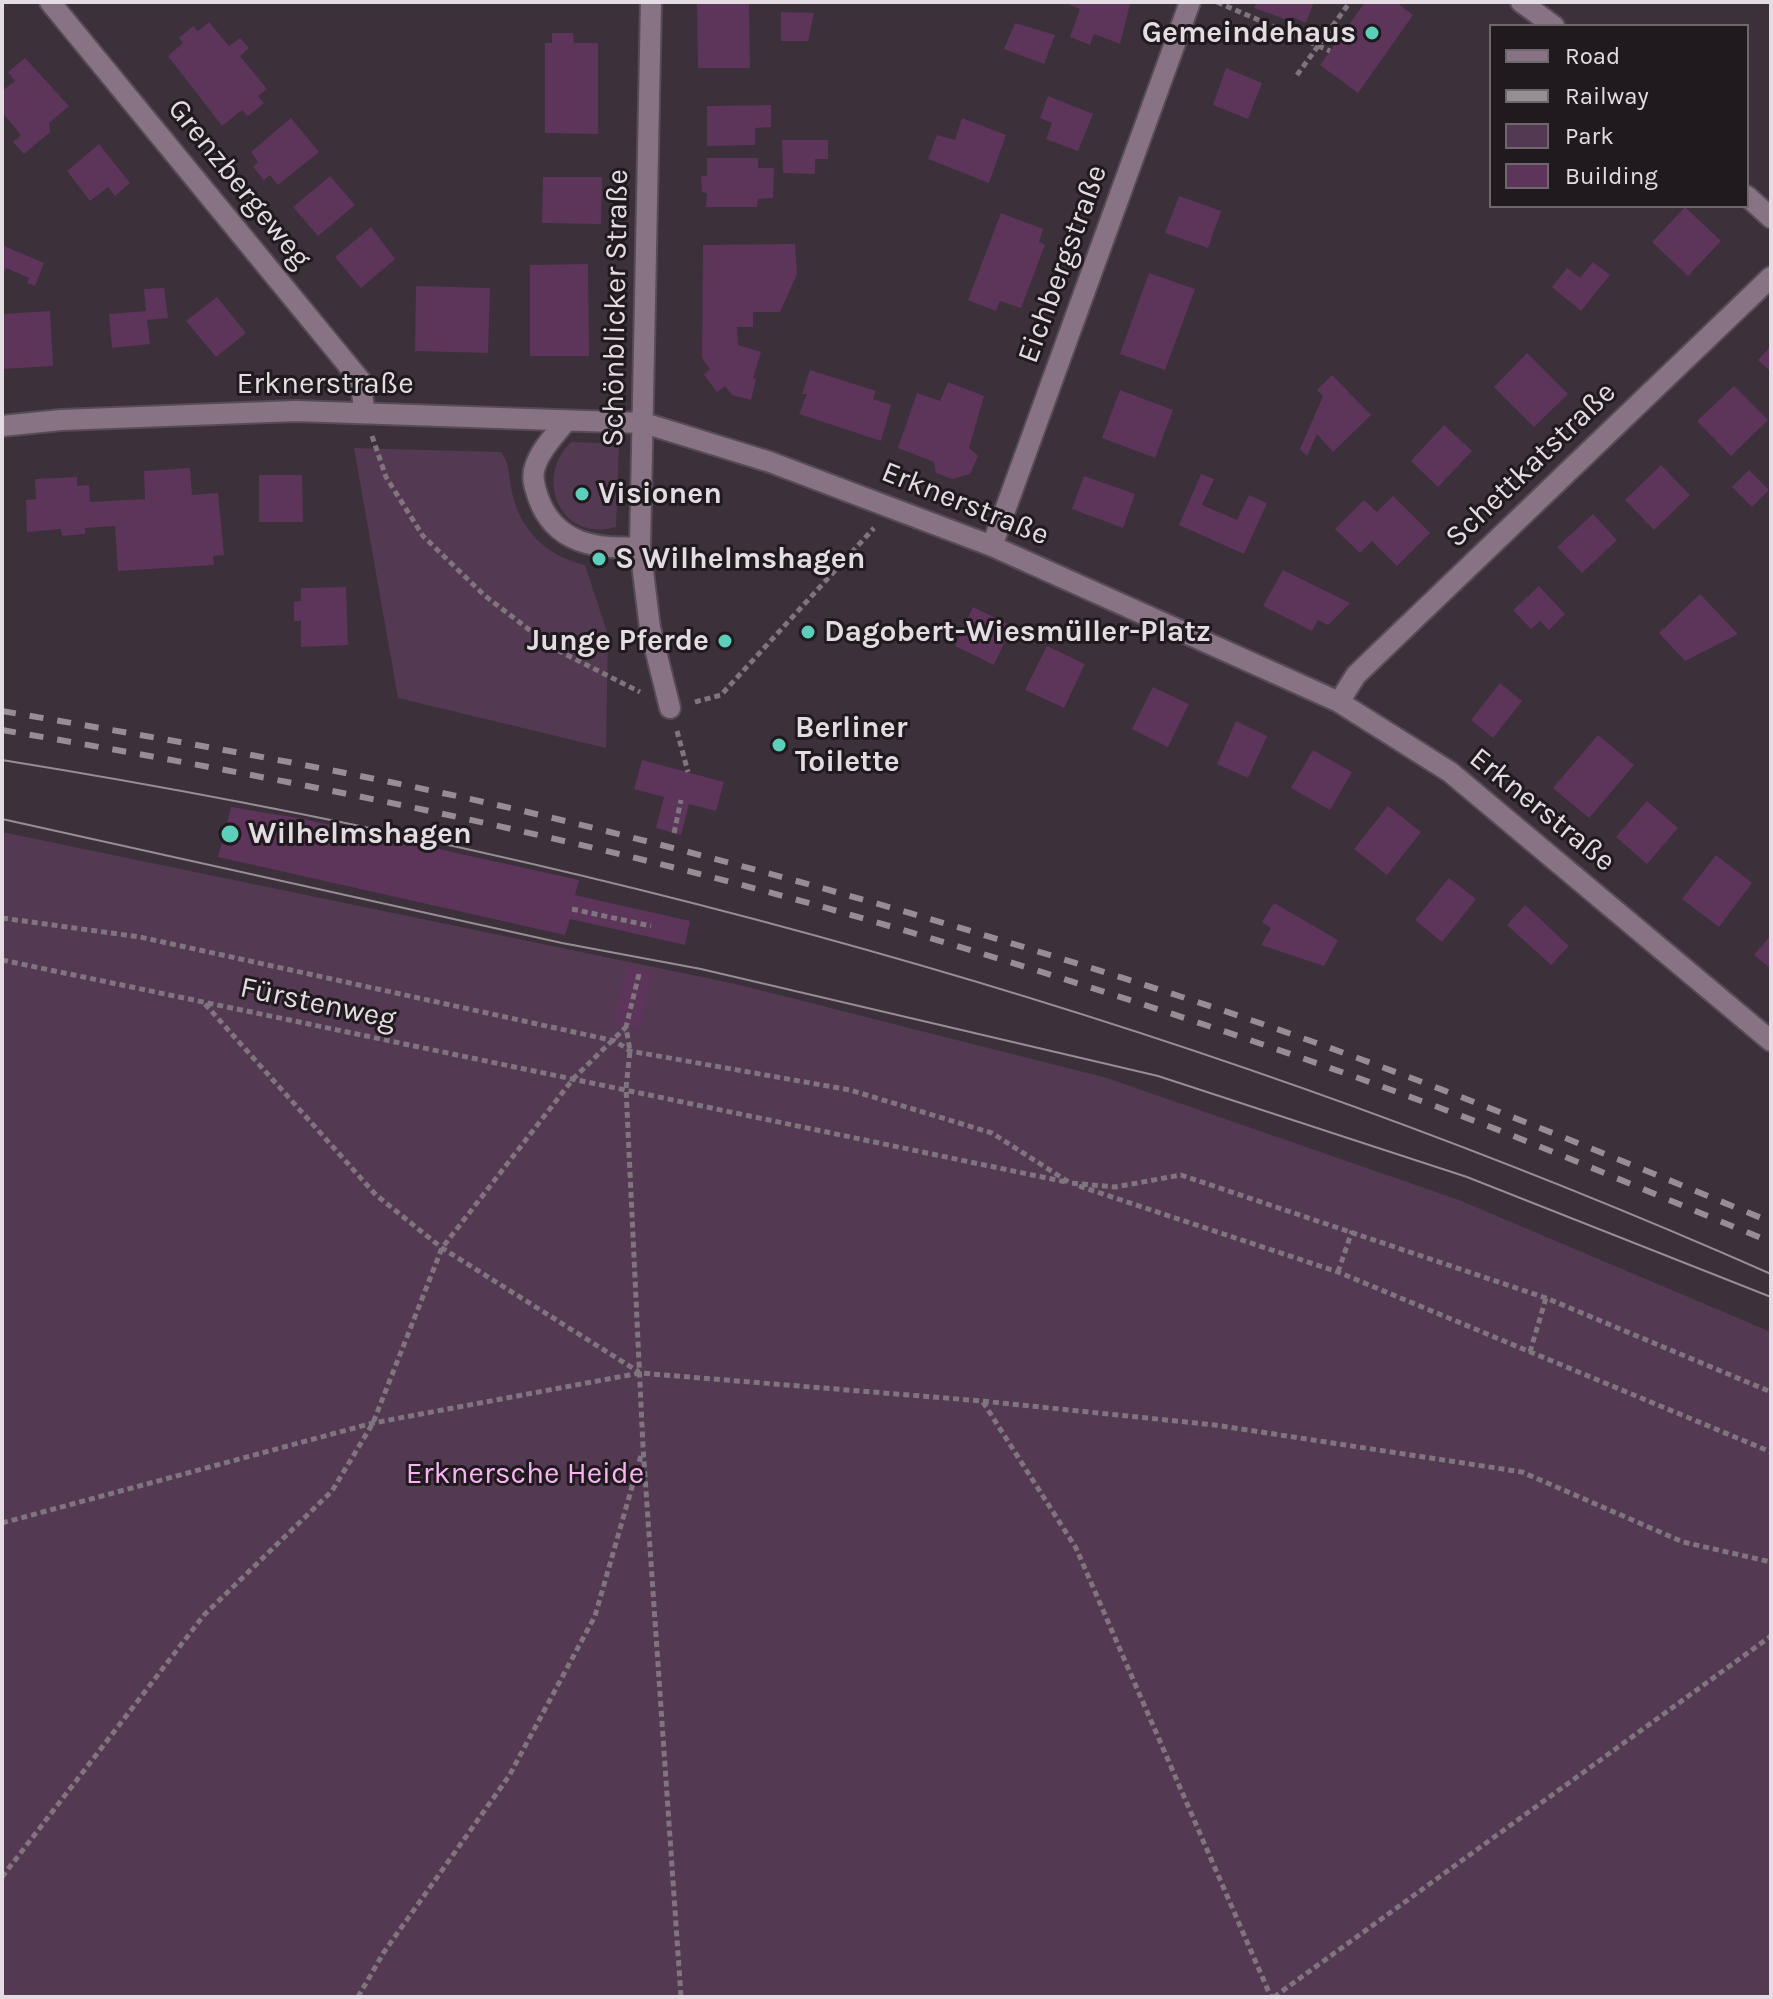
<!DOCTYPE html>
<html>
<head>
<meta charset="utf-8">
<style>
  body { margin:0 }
  #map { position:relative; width:1773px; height:1999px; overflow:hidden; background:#3c303b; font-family:Karla,sans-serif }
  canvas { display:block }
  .frame { position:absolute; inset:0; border:4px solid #e4dce3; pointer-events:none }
  .legend { position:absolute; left:1489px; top:24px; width:260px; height:184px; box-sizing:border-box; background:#201a1f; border:2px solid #6e686d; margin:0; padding:10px 14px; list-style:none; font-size:24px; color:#e4dce3 }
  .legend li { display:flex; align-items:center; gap:16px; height:40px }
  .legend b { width:40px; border:2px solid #6e686d }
</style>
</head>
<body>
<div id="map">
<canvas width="1773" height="1999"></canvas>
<div class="frame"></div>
<ul class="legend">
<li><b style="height:10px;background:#887385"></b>Road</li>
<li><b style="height:10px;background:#968d95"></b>Railway</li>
<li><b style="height:22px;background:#533951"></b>Park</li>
<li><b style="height:22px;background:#5d345a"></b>Building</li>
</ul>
</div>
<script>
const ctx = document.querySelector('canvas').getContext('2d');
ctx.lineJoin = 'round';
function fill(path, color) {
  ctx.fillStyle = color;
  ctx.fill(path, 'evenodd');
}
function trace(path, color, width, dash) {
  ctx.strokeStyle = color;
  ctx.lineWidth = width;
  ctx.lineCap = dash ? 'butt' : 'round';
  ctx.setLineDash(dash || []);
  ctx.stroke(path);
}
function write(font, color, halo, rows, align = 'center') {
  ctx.font = font + ' Karla,sans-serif';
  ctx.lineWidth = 6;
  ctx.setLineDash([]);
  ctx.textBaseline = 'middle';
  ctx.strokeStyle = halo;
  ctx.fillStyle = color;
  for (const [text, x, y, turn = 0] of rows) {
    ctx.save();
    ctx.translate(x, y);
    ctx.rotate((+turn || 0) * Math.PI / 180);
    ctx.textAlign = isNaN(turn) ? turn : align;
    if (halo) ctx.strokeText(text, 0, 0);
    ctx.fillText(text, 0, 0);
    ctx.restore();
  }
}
fill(new Path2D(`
  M571,442L619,444L616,527C561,543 533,479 571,442Z
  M354,448L501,452C510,465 508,472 511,487C518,529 546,556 585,565L608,635L606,748L398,698Z
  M2,832L736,984L1107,1078L1459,1200L1771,1332V1997H2Z`), '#533951');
fill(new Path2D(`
  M697,2H749L750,68H698Z
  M1063,2L1130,4L1120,44L1094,34L1090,45L1070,37L1080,9Z
  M1257,2H1314L1306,23L1292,17L1290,21L1254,8Z
  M1365,2H1396L1413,15L1358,93L1320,65Z
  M781,12L814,13L808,41H781Z
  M209,22L229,46L240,38L249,48L240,56L267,89L258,96L264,103L248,116L242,110L222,126L168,56L183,43L179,38L193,26L198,31Z
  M1015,23L1055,35L1044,64L1004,49Z
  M552,33H573L574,43H598V134L545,133V43H552Z
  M25,58L69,106L49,123L50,132L24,154L13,142L21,135L2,112V91L15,81L8,72Z
  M1226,68L1262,83L1248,119L1213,105Z
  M1048,96L1093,114L1078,151L1046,139L1052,123L1040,118Z
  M771,105V127L755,128V145L707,146V106Z
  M291,118L319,152L278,185L270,175L264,180L253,167L258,162L251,152Z
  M962,118L1006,135L989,183L928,159L937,135L955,140Z
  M782,140H828V159H815V174L783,173Z
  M99,144L130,183L115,196L108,187L90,201L67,171Z
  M707,158H758V168H774L773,198L758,199L757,207H706L707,193L702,192L701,176H707Z
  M330,176L355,205L318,236L293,207Z
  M543,177H602L601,224L542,223Z
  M1179,196L1221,211L1208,248L1165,233Z
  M1685,207L1721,241L1688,276L1652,242Z
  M1001,213L1043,229L1039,242L1045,245L1021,308L1000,301L996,311L968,300Z
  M371,227L395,259L361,288L335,257Z
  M795,244L797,274L780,312H753V327H737L738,345L761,352L753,378L756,379L751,400L732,395L725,386L717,392L704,375L710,369L702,358L703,245Z
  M2,245L44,263L35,286L27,283L29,278L6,268L2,276Z
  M1593,262L1610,275L1581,311L1552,287L1567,268L1580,278Z
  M588,264L589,356H530V265Z
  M1149,273L1195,289L1165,370L1120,354Z
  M416,286L490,288L488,353L415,351Z
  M164,288L168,318L147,320L150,344L112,348L109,314L146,311L144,289Z
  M217,297L246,333L216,357L186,321Z
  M50,311L53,366L2,369V314Z
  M1771,346V372L1758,360Z
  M1527,353L1568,394L1534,427L1494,387Z
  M810,370L876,391L873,399L891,405L881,441L799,414L807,394H802Z
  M1332,375L1371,415L1333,452L1317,434L1307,456L1300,449L1323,396L1317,390Z
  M948,382L984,396L969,448L978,456L970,474L952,479L936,473L934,462L898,448L917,393L940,401Z
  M1734,386L1768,420L1731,456L1697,421Z
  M1120,390L1173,410L1155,458L1102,438Z
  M1444,425L1472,451L1438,487L1411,461Z
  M1661,465L1690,495L1654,530L1625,500Z
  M190,468L192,495L218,493L224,555L213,556L214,565L118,571L115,526L85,528V534L62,536L61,529L27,532L26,500L36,499L35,479L77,477V486L89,485L90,502L145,499L144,471Z
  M1749,470L1769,490L1752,507L1732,487Z
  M1201,474L1214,479L1202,505L1237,520L1249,495L1267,503L1244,554L1179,525Z
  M259,475H302L303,522H259Z
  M1084,476L1135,494L1123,528L1072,509Z
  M1393,496L1430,533L1397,566L1372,541L1360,553L1335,529L1364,500L1377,512Z
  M1593,514L1617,540L1582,573L1557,547Z
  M1283,570L1350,603L1328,625L1318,620L1312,631L1263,606Z
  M1539,586L1565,614L1549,630L1540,621L1531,629L1513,610Z
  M346,587L348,645L301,647V621H294V602L301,601V588Z
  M1700,594L1738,634L1685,661L1659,633Z
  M973,607L1012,626L994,665L955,646Z
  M1047,646L1085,664L1064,708L1025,690Z
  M1500,683L1522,701L1493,738L1471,720Z
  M1153,687L1189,704L1168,747L1132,729Z
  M1236,721L1267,736L1248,778L1217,764Z
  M1598,735L1634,765L1589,818L1553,788Z
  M772,738L787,741L785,752L770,750Z
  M1313,750L1352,772L1330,810L1291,788Z
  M642,760L724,782L716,811L689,804L681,835L656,828L664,797L634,789Z
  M1647,801L1678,828L1647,864L1616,837Z
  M1388,806L1421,832L1387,875L1354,849Z
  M231,807L303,819L579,880L575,895L690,921L685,945L570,919L565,935L218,857Z
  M1716,855L1752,883L1719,927L1682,899Z
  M1449,878L1476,899L1442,942L1415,920Z
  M1274,903L1338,940L1324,966L1261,945L1271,928L1262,922Z
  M1525,905L1569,946L1551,965L1507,925Z
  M1771,935V969L1754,955Z
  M626,966L653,972L640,1030L613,1024Z`), '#5d345a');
const minor = new Path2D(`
  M50,2L361,381L364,412
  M651,2L640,547L650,628L670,708
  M1521,2L1554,26
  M1747,196L1771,218
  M566,421C555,435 540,450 535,467C531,477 535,488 538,497C554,544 598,550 640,547
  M2,426L61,420L296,411L644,423L770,462L992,546L1339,702L1450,772L1771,1041
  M992,546L1190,2
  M1339,702L1356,675L1771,277`);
trace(minor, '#574c56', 24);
trace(new Path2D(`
  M1217,2L1330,51
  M1297,75L1350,2
  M372,436L386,477L423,536L484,595L553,648L640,692
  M695,702L721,695L874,528
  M677,731L688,772
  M674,833L681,800
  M572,909L651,926
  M2,918L140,937L615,1041L630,1051L850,1090L992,1133L1070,1183L1115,1187L1181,1175L1546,1298L1771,1392
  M2,960L1066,1182
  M639,974L626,1027L630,1051L626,1088L643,1447L681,1997
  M205,1004L376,1195L442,1248L639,1372
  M1079,1186L1338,1272L1771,1452
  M1338,1272L1352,1231
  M1530,1352L1546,1298
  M983,1402L1076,1548L1271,1997
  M2,1523L373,1423L640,1373L982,1401L1215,1425L1522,1472L1683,1542L1771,1562
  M2,1877L204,1615L332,1491L373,1423L442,1248L573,1079L626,1027
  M358,1997L384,1952L509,1776L595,1616L642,1452
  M1274,1997L1771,1636`), '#80757f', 5, [6, 4]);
trace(minor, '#887385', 20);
trace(new Path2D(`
  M2,760C610,858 1207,1025 1771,1274
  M2,819L562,943L701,969L1158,1076L1467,1177L1771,1297`), '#968d95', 2);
trace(new Path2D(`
  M2,711C188,743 374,775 557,819C768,870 976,930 1182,997C1382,1062 1577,1142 1771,1222
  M2,730C294,780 586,838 872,921C1079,981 1286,1049 1488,1126C1583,1163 1677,1204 1771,1242`), '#968d95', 6, [14, 14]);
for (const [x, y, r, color] of [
  [1372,33,8,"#5cceba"],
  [582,494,8,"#5cceba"],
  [599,559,8,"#5cceba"],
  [808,632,8,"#5cceba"],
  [725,641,8,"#5cceba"],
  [779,745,8,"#5cceba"],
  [230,834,10,"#5cceba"]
]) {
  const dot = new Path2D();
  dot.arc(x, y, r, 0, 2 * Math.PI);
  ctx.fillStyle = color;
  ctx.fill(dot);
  trace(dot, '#201a1f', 3);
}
write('bold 30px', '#e4dce3', '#201a1f', [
  ["Gemeindehaus",1356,33,"right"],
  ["Visionen",598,494],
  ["S Wilhelmshagen",615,559],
  ["Dagobert-Wiesmüller-Platz",824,632],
  ["Junge Pferde",709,641,"right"],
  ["Berliner",795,728],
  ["Toilette",795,762],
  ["Wilhelmshagen",248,834]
], 'left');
write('30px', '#e4dce3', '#201a1f', [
  ["Grenzbergeweg",239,184,51],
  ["Eichbergstraße",1063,264,-70],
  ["Schönblicker Straße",616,308,-89],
  ["Erknerstraße",325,384],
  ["Schettkatstraße",1531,465,-44],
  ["Erknerstraße",965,504,22],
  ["Erknerstraße",1542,810,39],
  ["Fürstenweg",318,1004,12]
]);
write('30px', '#f7b4f0', '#201a1f', [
  ["Erknersche Heide",525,1474]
]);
</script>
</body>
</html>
